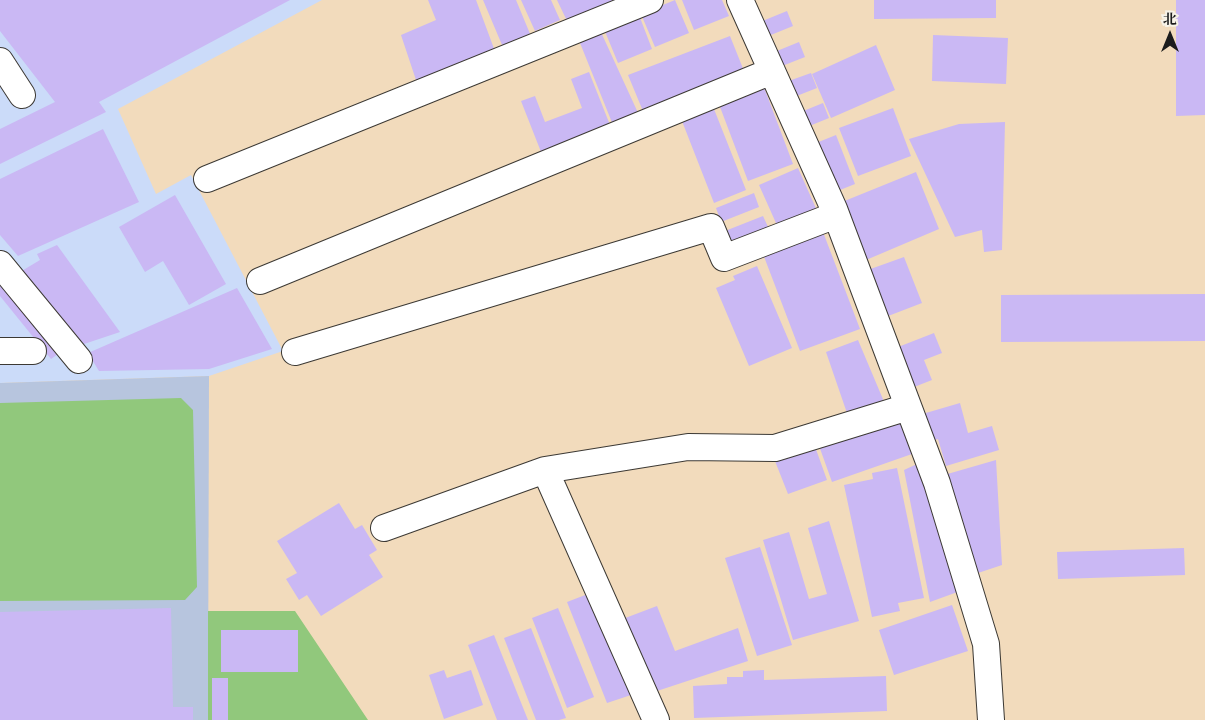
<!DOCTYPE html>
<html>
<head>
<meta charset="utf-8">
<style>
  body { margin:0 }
  #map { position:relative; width:1205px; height:720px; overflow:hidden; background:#f2dbbc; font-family:"IM FELL French Canon","Noto Serif SC",serif }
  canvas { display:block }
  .north { position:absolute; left:1145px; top:10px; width:50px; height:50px; -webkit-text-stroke:4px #f7f3e8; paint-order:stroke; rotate:0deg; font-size:14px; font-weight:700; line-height:20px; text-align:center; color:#1c1c1c }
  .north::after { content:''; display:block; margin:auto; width:18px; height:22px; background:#1c1c1c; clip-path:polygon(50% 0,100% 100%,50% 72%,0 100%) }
</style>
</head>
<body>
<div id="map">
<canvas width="1205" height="720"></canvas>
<div class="north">北</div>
</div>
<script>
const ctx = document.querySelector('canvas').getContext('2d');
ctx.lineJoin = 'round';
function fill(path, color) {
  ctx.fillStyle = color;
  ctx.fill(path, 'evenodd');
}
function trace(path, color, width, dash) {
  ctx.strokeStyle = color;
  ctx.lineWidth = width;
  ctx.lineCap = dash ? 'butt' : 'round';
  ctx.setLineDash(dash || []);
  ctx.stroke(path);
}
fill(new Path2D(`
  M0,0H322L118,109L156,194L191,175L283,351L209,376L0,383Z`), '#cbdbf9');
fill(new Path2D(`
  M209,376L208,720H0V383Z`), '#b7c5de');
fill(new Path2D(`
  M181,398L193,410L197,587L185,600L0,601V403Z
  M208,611H295L368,720H208Z`), '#91c87c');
fill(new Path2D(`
  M0,0H290L99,102L106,112L0,164V129L55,102L0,31Z
  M428,0H476L496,54L418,86L401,35L436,20Z
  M483,0H516L533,41L505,52Z
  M521,0H551L560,20L535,31Z
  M557,0H625L568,23Z
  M675,0L689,33L655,47L641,14Z
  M682,0H722L729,16L694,30Z
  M874,0H996V18L874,19Z
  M1176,0H1205V115L1176,116Z
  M787,11L793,26L766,37L760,22Z
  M639,15L652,49L618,63L604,29Z
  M600,30L639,115L613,125L578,38Z
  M933,35L1008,38L1006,84L932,81Z
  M730,36L746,76L645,116L628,75Z
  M799,42L805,57L777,68L772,53Z
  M876,45L895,90L831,118L812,74Z
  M589,72L612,130L543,157L521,101L535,96L545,122L582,108L571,79Z
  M811,73L817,88L789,99L783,83Z
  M762,82L793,164L748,181L717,99Z
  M823,103L829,118L802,129L796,114Z
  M712,104L746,190L714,203L680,116Z
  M893,108L911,156L858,176L839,128Z
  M1005,122L1002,250L984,252L982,230L955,237L909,139L959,124Z
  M103,129L139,202L18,256L0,235V179Z
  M836,135L855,184L830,194L811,145Z
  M798,168L819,215L780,232L759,185Z
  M916,172L939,229L866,260L842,202Z
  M754,193L759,207L721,222L716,208Z
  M175,195L226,284L189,305L163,261L145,272L119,227Z
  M763,216L769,229L731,245L725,231Z
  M823,232L860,329L800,351L763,254Z
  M57,245L120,332L84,344L20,272L40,260L37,254Z
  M904,257L922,303L883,318L865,271Z
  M757,266L792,348L749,366L716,288L735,280L733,276Z
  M0,269L65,349L51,359L0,296Z
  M237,288L272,349L209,369L99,371L88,353Z
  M1205,294V341L1001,342V295Z
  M934,333L942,353L924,360L932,380L909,389L893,349Z
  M858,340L885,404L848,416L826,352Z
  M960,403L968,433L992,426L999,450L946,466L938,439L927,442L919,415Z
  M898,415L912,454L832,482L818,443Z
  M813,441L827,480L788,494L773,456Z
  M996,460L1002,565L972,575L944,475Z
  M917,464L963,590L930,602L904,470Z
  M897,468L924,598L898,603L900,611L872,617L844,485L873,479L872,473Z
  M339,503L355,529L362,525L377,550L369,555L383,577L321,616L307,595L299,600L286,579L297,573L277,541Z
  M829,521L859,621L793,640L763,540L789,532L809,599L827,594L808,528Z
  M760,547L792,645L757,656L725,558Z
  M1184,548L1185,575L1058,579L1057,552Z
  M593,592L634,694L607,703L567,602Z
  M952,605L968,651L894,675L879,630Z
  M657,606L675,651L738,628L748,661L651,693L620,620Z
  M171,608L173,707H193V720H0V612Z
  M558,608L594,697L567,708L532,618Z
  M531,628L566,718L559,720H536L504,638Z
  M221,630H298V672H221Z
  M494,635L528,720H497L468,645Z
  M444,670L447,678L471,670L483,705L444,719L429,675Z
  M764,670V680L886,676L887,711L694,718L693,686L727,684V677H743V671Z
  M212,678H228V720H212Z`), '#cab8f4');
const minor = new Path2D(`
  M740,0L834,209L937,483L986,644L991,720
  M0,61L22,95
  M207,179L650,0
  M0,264L79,360
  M260,281L772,71
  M0,351H33
  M295,352L711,227L724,258L836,215
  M545,470L688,447L775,448L908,407
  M384,528L545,470L656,720`);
trace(minor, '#3c3934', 28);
trace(minor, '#fff', 26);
</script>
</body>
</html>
